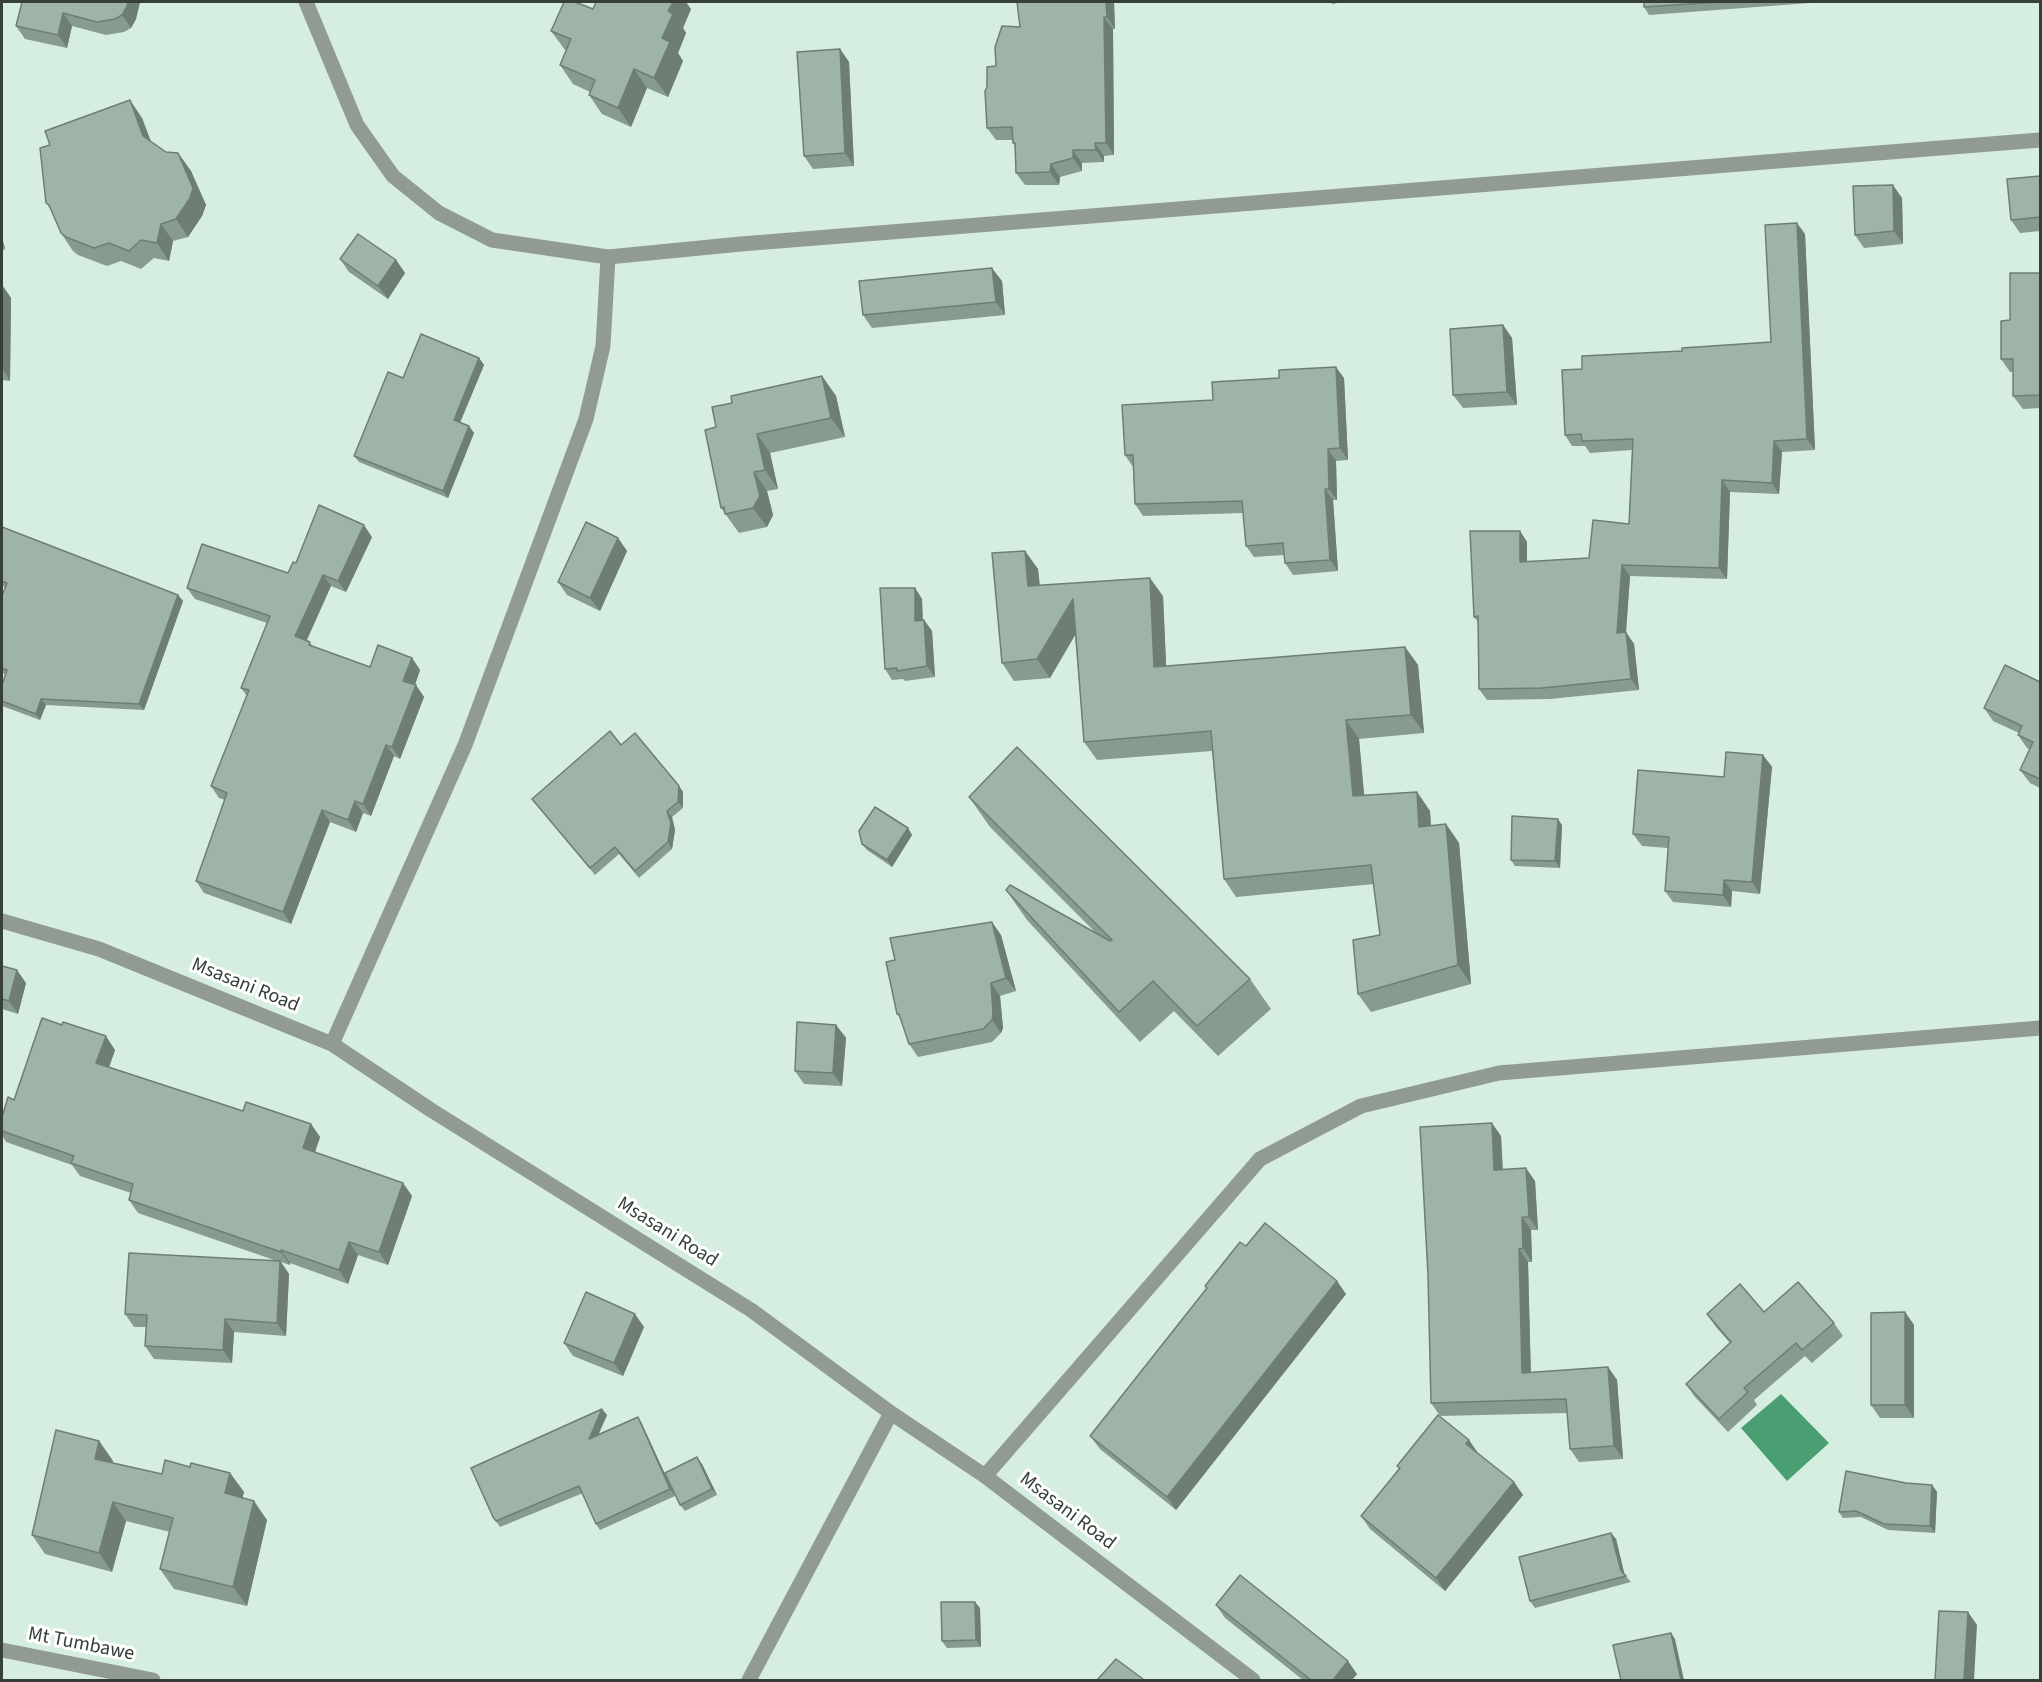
<!DOCTYPE html>
<html>
<head>
<meta charset="utf-8">
<style>
  body { margin:0 }
  #map { position:relative; width:2042px; height:1682px; overflow:hidden; background:#d6eedf; font-family:"Source Sans 3",sans-serif }
  canvas { display:block }
  .frame { position:absolute; inset:0; border:3px solid #363f39; pointer-events:none }
</style>
</head>
<body>
<div id="map">
<canvas width="2042" height="1682"></canvas>
<div class="frame"></div>
</div>
<script>
const ctx = document.querySelector('canvas').getContext('2d');
ctx.lineJoin = 'round';
function fill(path, color) {
  ctx.fillStyle = color;
  ctx.fill(path, 'evenodd');
}
function trace(path, color, width, dash) {
  ctx.strokeStyle = color;
  ctx.lineWidth = width;
  ctx.lineCap = dash ? 'butt' : 'round';
  ctx.setLineDash(dash || []);
  ctx.stroke(path);
}
function write(font, color, halo, rows, align = 'center') {
  ctx.font = font + ' "Source Sans 3",sans-serif';
  ctx.lineWidth = 6;
  ctx.setLineDash([]);
  ctx.textBaseline = 'middle';
  ctx.strokeStyle = halo;
  ctx.fillStyle = color;
  for (const [text, x, y, turn = 0] of rows) {
    ctx.save();
    ctx.translate(x, y);
    ctx.rotate((+turn || 0) * Math.PI / 180);
    ctx.textAlign = isNaN(turn) ? turn : align;
    if (halo) ctx.strokeText(text, 0, 0);
    ctx.fillText(text, 0, 0);
    ctx.restore();
  }
}
fill(new Path2D(`
  M1781,1394L1829,1443L1787,1481L1741,1428Z`), '#499f72');
trace(new Path2D(`
  M306,2L357,125L393,176L439,213L492,240L608,257L741,244L2040,140
  M2,921L99,949L332,1044L431,1110L751,1310L891,1413L985,1476L1253,1680
  M332,1044L465,745L586,419L603,346L608,257
  M985,1476L1260,1159L1361,1106L1499,1073L2040,1028
  M2,1650L153,1680
  M749,1680L891,1413`), '#919b94', 15);
fill(new Path2D(`
  M22,2H140L136,19L131,28L124,32L106,35L72,26L67,48L25,39L16,26Z
  M1114,2L1115,29H1113L1114,155L1104,156V162L1082,163V171L1060,177L1059,185H1025L1016,173L1015,146L1013,143V140H996L987,128L996,66L1020,27Z
  M1331,2H1343L1332,4Z
  M1644,2H1824L1649,15L1644,7Z
  M593,9H691L683,28L686,33L678,53L683,61L668,97L647,88L631,127L602,114L589,95L590,92L573,84L560,65L566,50H565L551,31Z
  M840,49L849,62L854,166L813,169L804,156Z
  M142,118L151,141L166,152L178,153L191,171L206,205L202,216L188,237L173,241L169,261L154,258L141,269L121,261L107,266L78,255L73,251L61,233L52,211L46,203Z
  M2040,176V231L2020,233L2011,220Z
  M1902,198L1903,244L1864,248L1855,235Z
  M1805,234L1815,450L1782,452L1779,494L1730,492L1727,579L1630,576L1626,633L1634,644L1639,690L1550,699L1487,700L1479,689L1478,622L1474,617L1520,531L1527,542V562L1589,558L1629,524L1632,450L1590,453L1585,446H1572L1565,435L1582,369L1682,351L1771,342Z
  M2,237L5,249L2,251Z
  M340,259L396,260L405,273L388,299L349,272Z
  M2040,273V408L2023,409L2013,396V372H2010L2001,359L2010,320Z
  M1002,281L1005,315L872,328L863,315Z
  M2,285L11,298L10,381L2,380Z
  M1503,325L1512,338L1517,405L1463,408L1453,395Z
  M479,358L484,365L460,423L469,426L474,433L448,498L359,462L354,456Z
  M822,376L836,396L845,437L770,453L778,489L767,491L773,515L767,527L739,533L721,508L716,427L732,403Z
  M1344,378L1348,460L1336,461L1337,500H1333L1338,571L1293,575L1285,563L1284,555L1254,557L1246,546L1243,513L1143,516L1135,504L1133,467L1125,455L1213,400Z
  M2,527L178,595L183,601L144,710L46,705L40,720L2,706L5,674L2,673V596L5,587L2,586Z
  M372,537L346,592L331,586L307,640L313,646L370,667L412,658L420,670L415,685L424,697L400,759L394,756L371,816L363,813L356,832L330,822L291,924L204,893L196,881L225,800L219,798L211,786L247,696L241,688L267,623L195,599L187,588L288,573Z
  M618,538L627,551L600,611L567,595L558,582Z
  M1025,551L1038,569L1040,585L1163,596L1166,666L1405,647L1418,665L1424,733L1359,739L1364,795L1417,792L1430,811L1431,826L1446,824L1459,843L1471,984L1371,1012L1358,994L1380,935L1374,884L1236,897L1224,879L1212,751L1097,760L1084,742L1075,635L1050,678L1014,681L1002,663Z
  M915,588L922,599L923,620H924L932,631L935,677L905,681L903,679L892,680L885,669Z
  M2040,682V788L2030,783L2020,770L2030,750L2027,748L2018,735L2019,733L1993,721L1984,708Z
  M621,745L679,786L683,792V808L672,817L675,830L672,849L639,878L619,854L595,875L532,799Z
  M1763,755L1772,767L1760,894L1732,891L1731,907L1673,902L1665,891L1668,848L1642,846L1633,834L1724,777Z
  M969,797L1250,979L1271,1009L1218,1056L1174,1011L1140,1042L1027,920L1006,890L1096,933L990,827Z
  M1562,825L1560,868L1515,866L1511,860Z
  M908,828L912,835L892,867L867,850L862,844Z
  M1001,935L1016,991L1000,996L1003,1028L1001,1033L992,1042L918,1057L909,1044L901,1019L897,1014Z
  M2,966L26,983L18,1014L2,1009Z
  M836,1025L846,1038L842,1086L804,1084L795,1071Z
  M115,1050L109,1067L243,1111L311,1124L320,1137L315,1152L403,1183L412,1196L388,1265L358,1255L348,1284L290,1263V1265L281,1262L289,1274L286,1336L234,1332L232,1363L154,1359L145,1346L146,1327H134L125,1314L277,1261L138,1213L129,1200L131,1193L80,1176L72,1165L6,1142L2,1135V1117L14,1100Z
  M1501,1136L1503,1169L1535,1181L1538,1230H1531L1532,1262H1528L1531,1373L1608,1367L1617,1380L1623,1459L1579,1462L1570,1449L1567,1413L1440,1416L1431,1403Z
  M1246,1246L1346,1294L1176,1510L1100,1449L1090,1436L1207,1289L1205,1286Z
  M1764,1312L1834,1323L1843,1336L1812,1363L1805,1356L1754,1400L1757,1405L1728,1432L1695,1397L1686,1384L1730,1343L1716,1327L1707,1314Z
  M1905,1312L1914,1325V1418H1880L1871,1405Z
  M644,1327L623,1376L573,1356L564,1343Z
  M602,1409L607,1415L598,1434L638,1417L642,1424L675,1496L600,1530L596,1524L583,1493L500,1527L493,1517Z
  M99,1441L113,1461L112,1463L162,1474L190,1467L230,1473L244,1492L242,1498L267,1520L247,1606L174,1589L160,1569L170,1532L126,1521L112,1572L45,1554L32,1535Z
  M1478,1453L1514,1482L1523,1495L1445,1591L1370,1529L1361,1516L1399,1469L1397,1466Z
  M702,1464L717,1495L685,1511L680,1505Z
  M1906,1483L1932,1485L1937,1492L1935,1533L1888,1530L1861,1517L1843,1518L1839,1512Z
  M1611,1533L1616,1539L1624,1574L1631,1582L1535,1608L1530,1601Z
  M1216,1605L1357,1674L1352,1680H1303L1225,1618Z
  M980,1608L981,1647L947,1648L942,1641Z`), '#889b8f');
fill(new Path2D(`
  M128,2H140L136,19L131,28L122,15Z
  M673,2H686L691,9L683,28L686,33L678,53L683,61L668,97L654,78L668,11Z
  M1106,2H1114L1115,29L1107,17Z
  M63,13L72,26L67,48L58,35Z
  M1104,17L1113,29L1114,155L1106,143Z
  M840,49L849,62L854,166L845,153Z
  M634,69L647,88L631,127L618,108Z
  M130,100L142,118L155,154L143,136Z
  M1095,143L1104,156V162L1096,150Z
  M1073,150L1082,163V171L1073,158Z
  M178,153L191,171L206,205L202,216L188,237L176,219Z
  M1051,164L1060,177L1059,185L1050,172Z
  M1893,185L1902,198L1903,244L1894,231Z
  M1797,223L1805,234L1815,450L1807,439Z
  M161,224L173,241L169,261L157,243Z
  M2,237L5,249L2,244Z
  M396,260L405,273L388,299L378,286Z
  M992,268L1002,281L1005,315L996,302Z
  M2,285L11,298L10,381L2,368Z
  M1503,325L1512,338L1517,405L1507,392Z
  M479,358L484,365L458,427L454,420Z
  M1336,367L1344,378L1348,460L1340,448Z
  M822,376L836,396L845,437L831,418Z
  M469,426L474,433L448,498L443,491Z
  M757,434L770,453L778,489L765,470Z
  M1774,441L1782,452L1779,494L1772,483Z
  M1328,449L1336,461L1337,500L1329,489Z
  M754,472L767,491L773,515L767,527L753,508Z
  M1722,480L1730,492L1727,579L1719,568Z
  M1325,489L1333,500L1338,571L1330,560Z
  M364,525L372,537L346,592L338,581Z
  M1520,531L1527,542V573L1520,562Z
  M618,538L627,551L600,611L590,598Z
  M1025,551L1038,569L1041,604L1028,586Z
  M1622,565L1630,576L1625,644L1617,633Z
  M323,575L331,586L303,648L295,636Z
  M1150,578L1163,596L1167,685L1154,667Z
  M915,588L922,599L923,631L915,621Z
  M178,595L183,601L144,710L139,704Z
  M1073,599L1085,618L1050,678L1037,659Z
  M924,620L932,631L935,677L927,666Z
  M1626,632L1634,644L1639,690L1631,679Z
  M1405,647L1418,665L1424,733L1411,715Z
  M412,658L420,670L412,693L403,681Z
  M416,685L424,697L400,759L392,747Z
  M41,699L46,705L40,720L36,714Z
  M1346,720L1359,739L1366,815L1353,796Z
  M386,745L394,756L371,816L363,804Z
  M1763,755L1772,767L1760,894L1752,882Z
  M679,786L683,792V808L678,802Z
  M1417,792L1430,811L1432,846L1419,827Z
  M355,801L363,813L356,832L348,820Z
  M322,810L330,822L291,924L283,912Z
  M667,811L672,817L675,830L672,849L668,842Z
  M1558,819L1562,825L1560,868L1555,861Z
  M1446,824L1459,843L1471,984L1458,965Z
  M908,828L912,835L892,867L887,860Z
  M1724,880L1732,891L1731,907L1723,895Z
  M992,922L1001,935L1016,991L1006,978Z
  M17,970L26,983L18,1014L9,1001Z
  M991,983L1000,996L1003,1028L1001,1033L992,1020Z
  M836,1025L846,1038L842,1086L833,1073Z
  M106,1036L115,1050L106,1076L96,1063Z
  M1492,1123L1501,1136L1503,1183L1494,1170Z
  M311,1124L320,1137L312,1161L303,1148Z
  M1526,1168L1535,1181L1538,1230L1529,1217Z
  M403,1183L412,1196L388,1265L379,1252Z
  M1522,1217L1531,1230L1532,1262L1523,1248Z
  M349,1242L358,1255L348,1284L339,1270Z
  M1519,1249L1528,1262L1531,1386L1522,1373Z
  M281,1250L290,1263V1265L281,1252Z
  M280,1261L289,1274L286,1336L277,1323Z
  M1337,1281L1346,1294L1176,1510L1167,1497Z
  M1905,1312L1914,1325V1418L1905,1405Z
  M635,1314L644,1327L623,1376L614,1363Z
  M225,1319L234,1332L232,1363L223,1350Z
  M1608,1367L1617,1380L1623,1459L1614,1446Z
  M602,1409L607,1415L594,1445L589,1439Z
  M638,1417L642,1424L675,1496L670,1489Z
  M1469,1440L1478,1453L1466,1444Z
  M99,1441L113,1461L108,1478L95,1459Z
  M697,1457L702,1464L717,1495L712,1489Z
  M230,1473L244,1492L239,1512L225,1493Z
  M1514,1482L1523,1495L1445,1591L1436,1578Z
  M1932,1485L1937,1492L1935,1533L1930,1526Z
  M254,1501L267,1520L247,1606L233,1587Z
  M113,1502L126,1521L112,1572L99,1553Z
  M1611,1533L1616,1539L1625,1576L1621,1571Z
  M975,1602L980,1608L981,1647L976,1640Z
  M1968,1612L1977,1625L1974,1680H1964Z
  M1671,1633L1675,1639L1684,1680H1681Z
  M1348,1661L1357,1674L1352,1680H1333Z`), '#6f7e74');
const building = new Path2D(`
  M22,2H128L127,6L122,15L115,19L97,22L63,13L58,35L16,26Z
  M564,2H575L593,9L596,2H673L668,11L673,14L662,38L670,42L654,78L634,69L618,108L589,95L595,80L560,65L571,39L551,31Z
  M1017,2H1106L1107,17H1104L1106,143H1095L1096,150H1073V158L1051,164L1050,172L1016,173L1015,143H1013L1012,127L987,128L985,91L987,87V67L996,66L995,47L1002,26L1020,27Z
  M1644,2H1719L1644,7Z
  M840,49L845,153L804,156L797,52Z
  M130,100L143,136L166,152L178,153L193,188L190,198L176,219L161,224L157,243L141,240L129,251L109,243L94,248L66,237L61,233L49,205L46,203L40,148L50,145L45,131Z
  M2040,176V217L2011,220L2007,179Z
  M1893,185L1894,231L1855,235L1853,186Z
  M1797,223L1807,439L1774,441L1772,483L1722,480L1719,568L1622,565L1617,633L1626,632L1631,679L1542,688L1479,689L1478,616L1474,617L1470,531H1520V562L1589,558L1593,520L1629,524L1633,439L1582,441L1581,434L1565,435L1562,370L1582,369V356L1682,351V348L1771,342L1765,225Z
  M358,234L396,260L378,286L340,259Z
  M992,268L996,302L863,315L859,281Z
  M2010,273H2040V395L2013,396V359H2001V321L2010,320Z
  M1503,325L1507,392L1453,395L1450,329Z
  M421,334L479,358L454,420L469,426L443,491L354,456L388,372L403,378Z
  M1336,367L1340,448L1328,449L1329,489H1325L1330,560L1285,563L1283,543L1246,546L1242,501L1135,504L1133,455H1125L1122,405L1213,400L1212,382L1279,378V370Z
  M822,376L831,418L757,434L765,470L754,472L760,496L753,508L725,514L724,507L721,508L705,430L716,427L712,407L732,403L731,396Z
  M319,505L364,525L338,581L323,575L295,636L310,642L309,645L370,667L378,645L412,658L403,681L416,685L392,747L386,745L363,804L355,801L348,820L322,810L283,912L196,881L227,793L211,786L249,690L241,688L270,616L187,588L202,544L288,573L293,562L296,563Z
  M586,522L618,538L590,598L558,582Z
  M2,527L178,595L139,704L41,699L36,714L2,701V685L7,670L2,668V596L7,583L2,581Z
  M1025,551L1028,586L1150,578L1154,667L1405,647L1411,715L1346,720L1353,796L1417,792L1419,827L1446,824L1458,965L1358,994L1353,940L1380,935L1371,865L1224,879L1211,731L1084,742L1073,599L1037,659L1002,663L992,553Z
  M880,588H915V621L924,620L927,666L897,671V668L885,669Z
  M2005,665L2040,682V779L2020,770L2033,742L2018,735L2022,726L1984,708Z
  M610,731L621,745L635,733L679,786L678,802L667,811L671,823L668,842L635,871L615,847L590,868L532,799Z
  M1017,747L1250,979L1197,1026L1153,981L1119,1012L1006,890L1010,885L1110,941L1112,940L969,797Z
  M1726,752L1763,755L1752,882L1724,880L1723,895L1665,891L1669,837L1633,834L1638,770L1724,777Z
  M875,807L908,828L887,860L862,844L859,831Z
  M1512,816L1558,819L1555,861L1511,860Z
  M992,922L1006,978L991,983L993,1014L992,1020L983,1029L909,1044L899,1014H897L886,962L895,960L890,938Z
  M2,966L17,970L9,1001L2,999Z
  M42,1018L62,1025L63,1022L106,1036L96,1063L243,1111L246,1102L311,1124L303,1148L403,1183L379,1252L349,1242L339,1270L281,1250V1252L129,1200L133,1184L71,1163L74,1156L2,1131V1117L8,1097L14,1100Z
  M797,1022L836,1025L833,1073L795,1071Z
  M1492,1123L1494,1170L1526,1168L1529,1217H1522L1523,1248L1519,1249L1522,1373L1608,1367L1614,1446L1570,1449L1566,1399L1431,1403L1428,1275L1420,1127Z
  M1265,1223L1337,1281L1167,1497L1090,1436L1207,1288L1205,1286L1240,1242L1246,1246Z
  M129,1253L280,1261L277,1323L225,1319L223,1350L145,1346L147,1315L125,1314Z
  M1798,1282L1834,1323L1802,1350L1796,1343L1744,1388L1748,1392L1719,1419L1686,1384L1731,1342L1707,1314L1740,1284L1764,1312Z
  M586,1292L635,1314L614,1363L564,1343Z
  M1905,1312V1405H1871V1313Z
  M602,1409L589,1439L638,1417L670,1489L596,1524L579,1486L496,1521L493,1517L471,1468Z
  M1438,1415L1469,1440L1466,1444L1514,1482L1436,1578L1361,1516L1400,1468L1397,1466Z
  M56,1430L99,1441L95,1459L162,1474L165,1460L190,1467L191,1463L230,1473L225,1493L254,1501L233,1587L160,1569L173,1518L113,1502L99,1553L32,1535Z
  M697,1457L712,1489L680,1505L665,1473Z
  M1846,1471L1906,1483L1932,1485L1930,1526L1884,1524L1856,1511L1839,1512Z
  M1611,1533L1621,1571L1626,1576L1530,1601L1519,1557Z
  M1240,1575L1348,1661L1333,1680H1311L1216,1605Z
  M941,1602H975L976,1640L942,1641Z
  M1939,1611L1968,1612L1964,1680H1935Z
  M1671,1633L1681,1680H1621L1613,1645Z
  M1116,1659L1143,1679L1141,1680H1097Z`);
fill(building, '#9eb4a6');
trace(building, '#6f7e74', 1.5);
write('20px', '#363f39', '#fff', [
  ["Msasani Road",245,986,22],
  ["Msasani Road",667,1233,32],
  ["Msasani Road",1067,1512,37],
  ["Mt Tumbawe",81,1645,11]
]);
</script>
</body>
</html>
